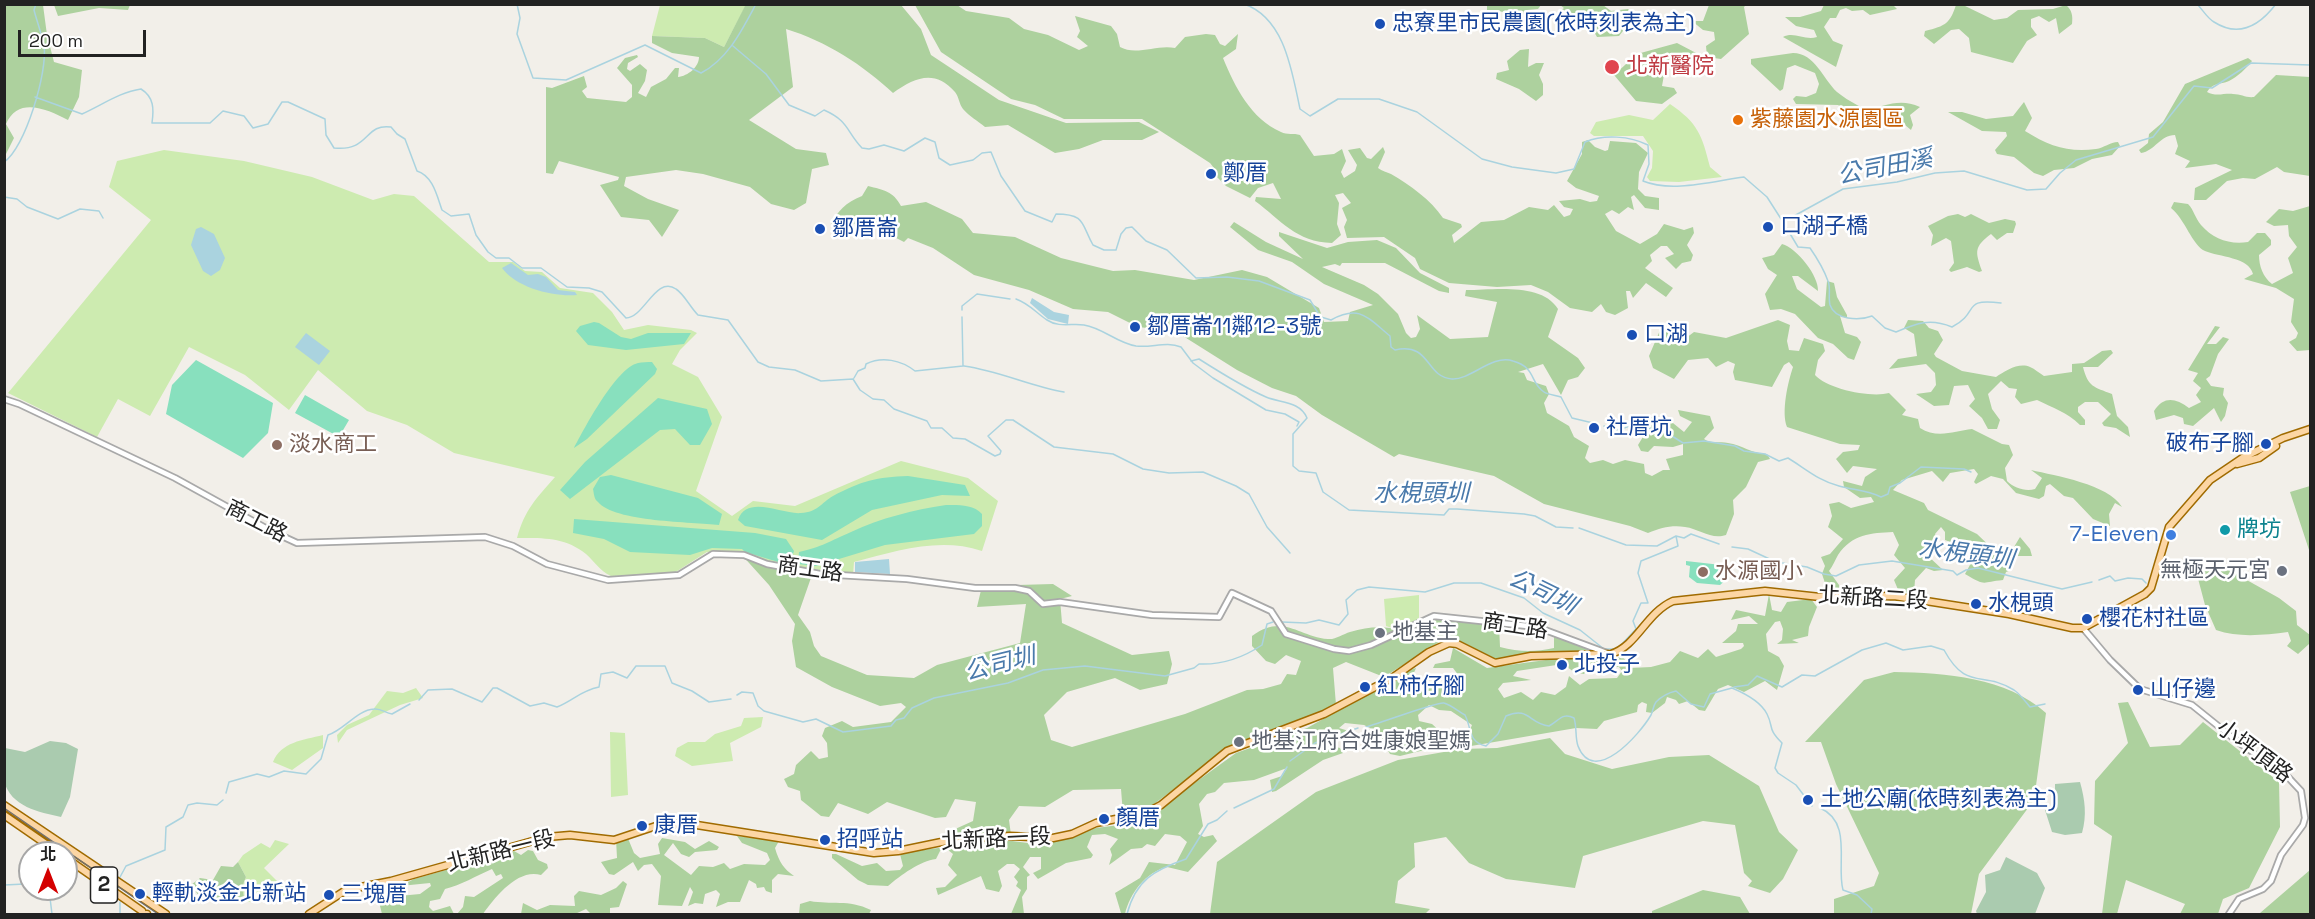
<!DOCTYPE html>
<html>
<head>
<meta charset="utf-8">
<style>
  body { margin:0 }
  #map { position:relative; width:2315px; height:919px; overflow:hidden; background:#f2efe9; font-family:"Space Grotesk","Noto Sans TC",sans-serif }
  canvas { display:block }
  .frame { position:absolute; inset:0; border:6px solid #222; pointer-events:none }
  .north { position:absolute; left:18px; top:841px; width:60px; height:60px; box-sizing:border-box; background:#fff; border:2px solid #a7a7a7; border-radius:50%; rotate:0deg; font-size:16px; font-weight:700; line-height:24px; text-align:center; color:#222 }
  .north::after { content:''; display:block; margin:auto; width:21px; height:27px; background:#d40000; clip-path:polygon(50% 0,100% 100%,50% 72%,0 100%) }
  .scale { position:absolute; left:18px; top:30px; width:128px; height:27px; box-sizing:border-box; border:3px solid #222; border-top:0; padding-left:8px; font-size:18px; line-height:21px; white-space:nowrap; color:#222; -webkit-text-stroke:4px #fff; paint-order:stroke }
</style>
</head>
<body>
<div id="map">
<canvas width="2315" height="919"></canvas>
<div class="frame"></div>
<div class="north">北</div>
<div class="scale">200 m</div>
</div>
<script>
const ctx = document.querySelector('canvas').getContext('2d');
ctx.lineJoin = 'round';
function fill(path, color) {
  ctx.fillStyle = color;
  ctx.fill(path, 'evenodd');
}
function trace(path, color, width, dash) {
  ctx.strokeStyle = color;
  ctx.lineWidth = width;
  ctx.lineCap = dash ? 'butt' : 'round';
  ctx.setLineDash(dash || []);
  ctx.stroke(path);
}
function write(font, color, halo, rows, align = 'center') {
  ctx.font = font + ' "Space Grotesk","Noto Sans TC",sans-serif';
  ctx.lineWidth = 5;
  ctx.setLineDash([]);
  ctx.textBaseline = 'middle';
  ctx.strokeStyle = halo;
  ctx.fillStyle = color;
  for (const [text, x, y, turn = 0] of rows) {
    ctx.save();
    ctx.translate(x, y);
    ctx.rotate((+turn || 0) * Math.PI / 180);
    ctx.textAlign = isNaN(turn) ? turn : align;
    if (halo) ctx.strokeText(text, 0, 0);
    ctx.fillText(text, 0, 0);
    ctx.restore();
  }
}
fill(new Path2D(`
  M660,5H746L724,47L705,38L652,36Z
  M1670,104C1698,123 1702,135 1710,167L1722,177L1679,182L1650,181L1647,177L1652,168L1653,151L1643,136H1594L1590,133L1596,122L1629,115L1653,120Z
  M164,150L244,161L312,177L373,200L394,194L414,196L489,262H513L525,271L542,272L560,288L593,293L612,312L624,330L648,325L691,330L697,333L680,350L672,364L698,377L722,417L696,491L732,516L753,501L795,506L901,461L968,478L998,501L982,551C939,537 897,551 854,562L853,575L767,562L741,552H707L671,575L611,576C600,571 594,561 586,554C565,537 543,538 517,538C525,509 536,499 555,477L454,453L407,425L367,411L318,370L289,410L245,375L189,347L150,416L118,399L97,437L8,393L151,220L109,187L117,161Z
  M1419,595V624L1401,631L1386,626L1384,599Z
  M416,688L423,698L400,705L347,730L338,743L337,735L347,725L369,715L387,691L403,693Z
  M763,717L761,727L730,743L733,761L692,766L675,756L677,748L688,742H705L715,734L741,726L744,718Z
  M610,732L625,733L628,795L611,797Z
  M323,735V748L292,770L273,762C281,742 303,740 323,735Z
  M275,840L289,844L264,868L291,895L288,900L245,902L242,887L246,877L238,862L243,855L261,843L270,848Z`), '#cdebb0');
fill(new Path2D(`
  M5,4L43,5L47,35L54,62L82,70L79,97L68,120C47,109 18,96 6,124L14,138L5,156Z
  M746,4L901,5L921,29L931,55L999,100L1066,123L1139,122L1159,132L1142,140H1103L1079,149L1055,153L1008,125L985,127C978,121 969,116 963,109C959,104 959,97 955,92C935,69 915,77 893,93C863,65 826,41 786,29L793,87L749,120L796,149L826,153L829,165L812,169L806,203L794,210L771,204L750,187L703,174L676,170L626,177L624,186L648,199L679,210L662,237L649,220L621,217L600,185L618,180L619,177L559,161L553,174L546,173V87L552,88L584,76L587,87L582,91L587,98L626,102L632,97V85L617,68L625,58L637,55L638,57L628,63L627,69L630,71L640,64L647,70L645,81L638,93L646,97L651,87L666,79L675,68H679L678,77C688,76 699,67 699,57L672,53L652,43V36L705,38L724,47Z
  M54,5V4L130,5L128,10L99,8L58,16Z
  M915,5H957L966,11L1009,18L1024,29L1048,35L1079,50L1088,46L1077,37L1080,31L1075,16L1111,26L1117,34L1120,47C1136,56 1158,44 1175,48L1185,37L1206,34L1215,35L1220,44L1225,46L1238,34L1236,49L1223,58C1235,87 1251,119 1281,132C1287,135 1294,133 1300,135L1314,156L1334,154L1342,149L1346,161L1341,172L1344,178L1355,171L1357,165L1348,150L1360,148L1367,158L1371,159L1383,147L1385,152L1378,168C1382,171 1387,172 1391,174C1410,185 1431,200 1443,218L1461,224L1462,227L1452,235L1454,243L1481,222L1504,220L1529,207L1548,210L1554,205L1564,217L1570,215L1573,209L1564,207L1559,201L1580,199L1590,202L1597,201L1599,196L1576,188L1567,181L1582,154V142L1588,140L1595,147L1605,151L1608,150L1610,141L1636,143L1648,153L1639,172L1638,189L1645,196L1659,198V210L1645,208L1634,195L1631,197L1634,210L1628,207L1619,214L1612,210L1605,214L1616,231L1640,244L1657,234L1664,224L1684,230L1693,227L1694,233L1687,245L1693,255L1691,261L1682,263L1676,269L1665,258L1674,254L1667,246H1661L1650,255L1652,261L1645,268L1673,288L1666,297L1646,283L1633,298L1630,291H1626L1628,308L1615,315L1606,312L1601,304L1592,312L1570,308L1548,292L1531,285L1497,287L1449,283L1420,269L1415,258L1384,237L1347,238L1344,227L1347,220L1342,208L1351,203L1343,193L1335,195L1339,203L1337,224L1341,235L1332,243C1296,242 1281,220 1255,201L1256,197L1281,199L1273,183L1258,188L1250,198L1226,186L1214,174V168L1210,163L1142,119H1064L1035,105L1011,99L941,52Z
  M1487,5V4L1541,5L1538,9L1527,10L1515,23L1509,22L1504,12L1487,10Z
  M1560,5H1603L1611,11L1628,9L1638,18L1630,22L1619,36L1597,37L1593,30L1581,24L1580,19L1573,13L1563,18L1558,16L1557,13L1564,8Z
  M1709,5H1746L1744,7L1749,34L1721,59L1707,57L1706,46L1715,40L1714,32L1703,30L1692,21H1703Z
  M1824,5H1893L1897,9L1870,15L1863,10L1852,11L1846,8L1840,10L1836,18H1830L1824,27L1833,41L1843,45L1836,67L1783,37C1794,31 1805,41 1817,37L1814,30L1796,26L1785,17H1800L1821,11Z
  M1956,5H1963L1994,20L2007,18L2018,10L2053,9L2066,5C2072,10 2073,16 2072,24L2059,34L2056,18L2049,22L2039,16L2031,19V27L2037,35L2027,41L2013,63L1971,52L1969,38L1959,29L1951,30L1934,44L1924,36L1925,31C1946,26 1950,23 1956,5Z
  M1677,43L1698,54L1691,64L1686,66L1682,58L1673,57L1650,74L1661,73L1664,75L1662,86L1674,88L1677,93L1662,104L1636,101L1614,75L1637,54Z
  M1529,49L1528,67L1536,63H1544L1539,75L1543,84V95L1536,101L1519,89L1496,79L1497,73L1509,70L1507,61L1520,50Z
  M1793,53C1815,53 1823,79 1837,92C1843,97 1850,101 1857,105C1875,116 1892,94 1920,107L1910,115L1913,125L1911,130L1905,125L1896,127L1882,117L1855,115L1838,105L1796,104L1793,99L1796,96L1806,97L1816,93L1819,84L1815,73L1795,65L1787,68L1783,89L1780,91L1751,64V59Z
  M2248,58L2252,61C2247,68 2237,77 2229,81C2220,85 2213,82 2207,92C2216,97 2224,93 2233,94C2241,94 2246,98 2254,97L2276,75L2310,77V176L2284,172L2277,167L2255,179L2243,178L2227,181L2206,200H2194L2195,188L2232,170L2216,164L2185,168L2190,161L2175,154L2178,146L2175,135C2160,135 2155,151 2141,153L2139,150L2148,143L2149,134L2163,122L2185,84Z
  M2024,102L2032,118L2025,131C2049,146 2069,153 2096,149C2104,148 2110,142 2118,142L2120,146L2112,155L2092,159L2074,168L2054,170L2043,176L2034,173L2014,157L1997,154L1995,150L2007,136L2006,132L1982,131L1948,112H1962L1986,119L2013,116Z
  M868,186C884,190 893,191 901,206L926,202L962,219L973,233L1015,237L1061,258L1113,271L1135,270L1194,280L1242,270L1267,277L1319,308L1324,322L1348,321L1350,312L1373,305L1324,284L1292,262L1258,250L1230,227L1234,222L1266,242L1303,259L1279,236V232L1327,248L1348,242L1377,240L1396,248L1420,273L1449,288V293L1439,291L1385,263H1342L1340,266L1335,264L1322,267L1364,285L1378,294L1398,314L1406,333L1411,338L1416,337L1420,329L1417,315L1450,339L1488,337L1497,302L1465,296L1466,290C1493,290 1542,282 1558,309L1548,337L1578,358L1585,368L1578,377L1568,380L1561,395L1543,364L1518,372L1524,373L1527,380L1546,386L1549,394L1544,403L1547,413L1569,426L1574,437L1589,446L1585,458L1590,463L1603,460L1613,464L1625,460L1644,464L1645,473L1652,476L1663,470H1670L1666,459L1683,455V444L1673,447L1654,446L1648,452L1641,451L1638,445L1646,432L1633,422L1652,417L1668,419L1684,432L1692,422L1680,416L1678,410L1710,416L1714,428L1704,439C1710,444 1720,441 1728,443C1742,445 1752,454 1767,454L1770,459L1758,462L1746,487L1733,500L1734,514L1726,535C1711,540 1700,529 1685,527C1671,525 1661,528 1648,533L1630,526L1544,504L1494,476L1399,454L1394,457L1322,415L1296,396L1272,388L1237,370L1175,331L1138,327L1108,312L1073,309L1029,290L974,275L933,248L908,238L904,242L869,224H831C837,212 846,202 862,196Z
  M2174,202L2188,204C2194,210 2195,218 2201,225C2213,239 2230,245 2248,242L2257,233H2265L2271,240V245L2259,255C2259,266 2263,277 2272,284L2293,273L2288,258L2297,247L2289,236L2288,225L2274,226L2266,222L2279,209L2293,211L2310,206V350L2297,351L2289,342L2296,338L2298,333L2291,322L2294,299L2276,288L2244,279L2253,274C2249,257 2219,257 2205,251C2192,245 2185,219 2171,208Z
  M1958,214L1965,217L1971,214L1989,223L2005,219L2015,221L2016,224L2013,233H2007L1997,240L1991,234C1974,247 1975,251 1982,271L1979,272L1967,267L1951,272L1949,270L1954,263L1951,241L1946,238L1931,246L1933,235L1928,226L1948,216Z
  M1782,244C1797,248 1819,276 1818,291L1798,276H1792L1797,289L1821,307L1825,306L1827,281L1834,283L1837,297L1847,315V318L1840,316L1845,333L1857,337L1861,342L1854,360L1848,358L1833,344L1818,338L1795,314L1781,309L1770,310L1765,294L1777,275L1768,269L1762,258L1774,255Z
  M1778,320L1790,325L1787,341L1789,350L1799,351L1804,338L1823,344L1825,351L1818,360L1815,375C1827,389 1871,398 1889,393L1906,410L1902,415L1918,419L1920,428C1937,439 1955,431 1972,429L2002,444L2009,445L2013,455L2005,468L2007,481C2014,488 2026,492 2035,489L2042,478L2031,470C2056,476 2108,484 2122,507L2115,503L2109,514L2110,526L2093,519L2073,498L2064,496L2050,484L2046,486L2044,496L2039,499L2016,493L2003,479L1991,476L1976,484L1974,482L1978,474L1974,469L1950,473L1943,482L1932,471L1902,480L1893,490L1924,503L1928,510L1977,534L1998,554L2011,552L2020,537L2030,549L2032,556H2016L2011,570L2006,572L2003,580C1981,582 1987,587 1965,574L1976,554L1972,550L1945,540V532L1941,527L1935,534L1940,548L1927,555L1943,570L1934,571L1926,568L1915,580L1914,593L1899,592L1894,580L1905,568L1894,555L1899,545L1893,532C1871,533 1852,534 1838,555C1835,560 1833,566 1829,571L1839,585L1840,592H1828L1822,574L1825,566L1821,557L1830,554L1843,539L1828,527L1832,516L1829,504L1839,502L1851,508L1874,502L1871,497L1860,498L1844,487L1843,481L1862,486L1865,477L1877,469L1853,466L1847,473L1836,459L1843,452L1858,450L1860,445L1840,444L1787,427C1781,412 1788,382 1793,367L1789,362L1784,365L1772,387L1735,380L1733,372L1735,364L1728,361L1716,367L1708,358L1688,360L1674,379L1653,368L1649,356L1661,328L1686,338L1694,332L1726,338Z
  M1908,320L1923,321L1929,328L1938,331L1943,340L1934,354L1936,357L1962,371L1996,377C2005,371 2019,362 2030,367C2035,369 2039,373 2044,376L2072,372V364L2084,363L2102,351L2111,350L2113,353L2098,367H2083C2088,387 2094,387 2112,394L2117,416L2128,427L2130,437L2116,428L2104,426L2102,423L2111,414L2098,402H2085L2078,407V412L2085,420V425H2080C2067,412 2053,408 2037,400L2021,404L2015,397L2017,389L2009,388L2001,381L1988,394L1992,409L2000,420L1997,429H1988L1982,418L1969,406L1975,399L1968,385L1954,386L1949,405L1934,406L1916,394L1931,392L1936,385L1935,373L1926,364L1889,369L1898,359L1917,356L1914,334L1904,328Z
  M2215,326L2220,327L2207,344H2216L2223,337L2229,339L2218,354L2210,376L2206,379L2211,386L2224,388L2223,395L2228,403L2225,416L2221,422L2214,408L2193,426L2184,424L2183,418L2174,415L2156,420L2154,411C2164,396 2175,398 2189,408L2201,402L2196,395L2201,388L2193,381L2198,373L2188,370Z
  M2310,486V553L2290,492Z
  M740,553L767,563L813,572L798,615L810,632L814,646L821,656L867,675L914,678L937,665L1020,643L1026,604L977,607L982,586L1053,584L1072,596L1060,599L1062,623L1132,655L1169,651L1172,664L1167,684L1140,690L1115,678L1067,692L1044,715L1051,740L1072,747L1185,714L1247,690L1263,689L1281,684L1287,674L1296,675L1301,661L1286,655L1275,664L1266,661L1252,646V636C1283,613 1297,636 1328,639C1335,640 1343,634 1350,632C1368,627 1384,625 1401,631L1435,618L1499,624L1500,647C1519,652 1535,652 1554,648V634L1610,653L1551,652L1493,662L1457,642H1439L1384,677L1346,662L1333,668L1336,705L1258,740L1226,750L1146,810L1123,814L1121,789L1073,790L1045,807L1019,806L1009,820L1011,835L948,839L953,830L973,821L976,802L955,799L946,817L935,818L887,802L868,814L838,803L829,817L821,816L801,800L800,791L788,787L784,779L794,774L796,765L811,751L819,759L828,757L827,743L822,736L825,728L842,721L853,727L891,722L906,707L901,703L880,706L832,687L796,667L792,641L795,624L769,585Z
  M2218,564L2279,598L2296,611L2297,625L2310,635L2309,644L2298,654L2287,646L2291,641L2288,632C2264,635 2239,638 2216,630L2205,605L2196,571L2203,565Z
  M1769,594L1772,610L1781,612L1787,602L1811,599L1817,607L1809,627L1808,636L1792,640L1799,643L1777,644L1782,640L1783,629L1780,621L1775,622L1766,634L1768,651L1779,657L1784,666L1777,690L1765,681L1744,692L1728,685L1718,689L1705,711L1699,710L1688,701L1679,704L1676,700L1667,697L1665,703L1652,713L1646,712L1647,704L1642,702L1638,705L1637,712L1604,721L1597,729L1576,728L1471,746L1461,740L1467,737L1472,725L1451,711L1439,710L1429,705L1418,715L1419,721L1432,724L1453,743L1400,756L1390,754L1376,731L1364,725L1345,723L1339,728L1352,732L1354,738L1344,740L1333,737L1325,744L1340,748L1343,753L1323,760L1276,791L1272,792L1270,780L1282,776L1287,768L1254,780L1224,783L1215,792L1207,794L1199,804L1203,826L1198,834L1204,837L1213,835L1217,841L1188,872L1167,867C1146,872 1130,893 1125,914L1121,913L1115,893L1140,878L1149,862L1175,865L1187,842L1180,836L1165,834L1155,846L1147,844L1142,848L1131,849L1109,865L1112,855L1110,849L1118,839L1105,834L1092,835L1087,847L1093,855L1091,858L1066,863L1038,879L1033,873L1041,869V857H1030L1023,867L1030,875L1027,877V889L1022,897L1024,914H1011L1021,890L1016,886L1018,882L1014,877L1020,869L1014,864H1007L998,871L1002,886L999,892L986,889L981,876L938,895L936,888L945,887L957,875L948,865L953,854L948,850L940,851L936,859C920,861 901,875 888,886L868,885L858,880L832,858V854H836L862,866L877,863L886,871L900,870L903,866L900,854L914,851L1004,840L1044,845L1096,828L1127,824L1153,813L1236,753L1307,728L1413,669L1416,668L1407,689L1410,693L1453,682L1456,672L1453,668H1433L1435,664L1450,661L1453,648L1487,668L1553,659L1623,657L1631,668L1651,667L1670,662L1680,651L1698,658L1708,649L1716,657L1741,649L1744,646L1743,643H1722L1736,631L1738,624H1758L1749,616L1731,620L1736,610L1765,616ZM1583,662L1595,667H1619L1622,671L1617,678L1589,679L1580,685L1569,676L1566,687L1555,695L1541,692L1533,700L1521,692L1504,698L1498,689L1503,683L1531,680L1513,676L1517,671L1563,664L1574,672L1584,674L1587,670L1582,666Z
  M1894,672C1946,673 2006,677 2046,713L2034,800L1979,874L1971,914H1834V899L1874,886L1879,873L1836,784L1821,742H1805L1864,680Z
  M2128,702L2150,747L2180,745L2203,722L2279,782L2280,827L2249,888L2223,899L2218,914H2180L2185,904L2126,880L2117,914H2102L2112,836L2094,824L2095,781L2128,743L2118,703Z
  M1550,738L1565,754L1612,769L1669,757L1709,755L1759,786L1779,832L1798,850L1783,879L1770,893L1748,886L1752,881L1744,873L1735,825L1703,821L1583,856L1575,888L1506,879L1469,863L1446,837L1414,843L1415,867L1398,881L1395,903L1430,909L1425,914H1210L1217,862L1316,792L1398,760L1461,749L1497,748Z
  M627,836L634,853L640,858L660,854L658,844L662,838L685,842L695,849L709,841L719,847L717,850L695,852L689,857L681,854L673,843L664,855L691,875L699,866L713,867L724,863L730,869L744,864L765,865L770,860L767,853L742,843L737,836L779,841L775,848C779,862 784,869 794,876L778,874L772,880V893L766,891L764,887L757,888L756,884L749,880L740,902H728L716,907L720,894L716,890L705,894L703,904L695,903L688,906L693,892L690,887L682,906L658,905L661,876L652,864L644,865L638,871L633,862L614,875L609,874L601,862L617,858L616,839Z
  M528,850L533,851L538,860L547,864L548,868L541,875C518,868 495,897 483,914H457L463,907L465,896L474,897L503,878L501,874L496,876L492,869C476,876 461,885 445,889L440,899L430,901L429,907L433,911L450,906L454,914H382L378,898L420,894L431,886L430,883L400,886L414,879L514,851L521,855Z
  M238,862L246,877L242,887L245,902L202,900L191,885L200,878L213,880L221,866L233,867Z
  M2310,870V914H2261L2260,913Z
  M623,881L627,884L619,907L610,908V914H591L586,909L575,914H521L523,903L537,910L550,905L575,906L574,896L579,891L601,895L616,888Z
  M1703,890L1740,897L1750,914H1652V911Z
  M810,901C831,905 848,899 871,910L869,914H799L800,904Z`), '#add19e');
fill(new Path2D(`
  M50,741L66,743L78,749L70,797L61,817C39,812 11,807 4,781C2,772 4,758 5,748L25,752Z
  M2080,782C2085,800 2087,815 2082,833L2065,835L2052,832L2045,810L2055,808V784Z
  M2006,857L2037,873L2045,888L2035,914H1977L1976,911L1986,892L1985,875L2000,870Z`), '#aacbaf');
fill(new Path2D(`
  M594,322L599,323L621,337L631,339L648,333H691L684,344L626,350L588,345L576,331L580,326Z
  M196,360L273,403L268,433L243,458L166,414L172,385Z
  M652,362L657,369L655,374L587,439L574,448C584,429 616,368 638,363C642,362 648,362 652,362Z
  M305,395L349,420L339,437L295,413Z
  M658,398L707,409L712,424L700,445H690L675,429L660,430L570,499L560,490L585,462Z
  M611,475L698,498L722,514L719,525C693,522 614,522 598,502C594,499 594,494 593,489L600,477Z
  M908,476L965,485L970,496L942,495L872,510L822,540L745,526L738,520C747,494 783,515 801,513C818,512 821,503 833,496C861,481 877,477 908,476Z
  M946,505C958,505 973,504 982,514V526L974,534L885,545L816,566L798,564L799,552C822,547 830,541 851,532C881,518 913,510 946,505Z
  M574,519L755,533L786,539L794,551L791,560L785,564L745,552L742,549L712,548L690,555L630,552L604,539L573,533Z
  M1686,561L1730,566V570H1726L1727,579L1720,585L1697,583L1689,577L1690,566L1686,565Z`), '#88e0be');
fill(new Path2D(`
  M201,227L214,234L225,258L220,270L211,276L203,271L191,245L196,229Z
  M511,263L528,275L538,274L546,277L558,290L575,292L577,295C553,297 517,288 502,268Z
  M1032,298L1054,312L1069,315L1068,324L1048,319L1030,303Z
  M306,333L330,351L319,365L295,347Z
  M889,559L890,574L855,572V562Z`), '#aad3df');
trace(new Path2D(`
  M517,4L520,18L517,34L533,78L566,80L645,45L701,73C728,59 742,30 756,4
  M1244,4C1285,18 1292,72 1300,109L1310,116L1338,99H1379L1417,112L1482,159L1512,167L1556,173L1574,169L1585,142C1604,134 1630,136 1648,145L1649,164L1643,181C1672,193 1713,181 1744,177L1767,197L1783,222L1843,189L1897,182L1935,173L1964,171L2027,190L2046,189L2060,173L2076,160L2153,137L2194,86L2212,88L2251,63L2310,65
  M2197,4C2203,10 2207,18 2214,22C2239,38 2260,25 2276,4
  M733,46L766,74L789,105L815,116L824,110C849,121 846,131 862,148L869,149L884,145L904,151L925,138L935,142L939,158L950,165L973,160L982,153L991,152L1001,176L1025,211L1052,222L1056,214C1086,214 1081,224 1093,245L1104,250H1116L1121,234L1126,228L1132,227L1146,241L1167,250L1196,278L1227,277L1259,281L1310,300L1318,313
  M35,97L82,114C102,105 120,92 141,89C154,97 154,109 152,123H210L223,111L244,116L253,128L268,124L282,102H288L325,119L326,135L334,148C370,152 364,123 391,127L397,134L405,139L417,171C433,176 437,196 442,210L451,216L469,214L476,235L488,252L496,258H509L522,268H541L567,287L589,288L602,292L626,318C644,318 656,275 676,289C684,294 690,307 698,315L728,320L758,362L769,367L795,370L821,381L853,379L860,390L873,399L884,400L894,409L927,421L931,428H942L953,438L965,439L995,456L1000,454L1001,451L988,436L1006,420H1013L1054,447L1113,454L1143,469L1169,473L1203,472L1236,486L1249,494L1267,527L1290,553
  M4,162C25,149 48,71 44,46C42,34 37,22 34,10L36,4
  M4,197L17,199L27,207L58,219L80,209L99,211L103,218
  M1783,222L1798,247L1810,248C1817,258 1824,270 1828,281C1831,288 1828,297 1830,305C1835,320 1859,321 1872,316L1885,328L1896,332C1917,323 1930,318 1952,327C1981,312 1960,298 2001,303
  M1016,299C1030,304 1036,313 1047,320C1059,328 1072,323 1084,325C1103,328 1117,343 1136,346C1152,348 1166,341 1181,347L1193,363L1213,378L1266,410L1285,414L1299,422L1297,426
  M962,310V306L977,294L1010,299
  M1321,317L1331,320C1360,304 1368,318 1390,336L1391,347L1395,350C1431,342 1425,377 1452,379C1471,380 1492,354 1513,361C1537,368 1529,382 1544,392C1548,395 1556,395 1561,397L1572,418L1593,423L1597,429
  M1191,361L1199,359C1221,373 1243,387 1266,397C1280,403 1300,401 1307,418L1293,434V466L1299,471L1316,473L1323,492L1349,510L1444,515L1449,509H1457L1524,514L1535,516L1556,527L1573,528
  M964,366C1000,371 1029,386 1064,392
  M854,378L858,371L865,368L866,364C882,356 901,360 915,371L963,366L962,317
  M1604,426L1611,430H1619L1632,425L1664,431L1683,443L1704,441L1735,446L1744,451L1765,454L1779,461L1788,458C1806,469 1819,481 1839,486C1853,490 1867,490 1881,497L1888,494L1890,487L1900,483L1921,467L1964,469L1971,472
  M1579,528L1626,545L1657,546L1676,536L1684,538L1691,534L1719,544
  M1732,547L1748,549L1776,562L1807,567L1824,574L1836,576L1859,565L1892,561L1953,571L1957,575L1966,570L1978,568L2062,589L2092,582
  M2099,580L2110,576L2115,581L2128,578L2142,579L2146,583
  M1282,622L1306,623L1319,620L1339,625L1348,614L1346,600L1357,590L1369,587L1425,592L1454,583H1481L1524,598L1543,613L1580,630L1604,649H1615L1621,645L1636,629L1633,621L1641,603H1648L1638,573L1641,561L1678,546L1676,536
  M1734,687L1748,685L1757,676L1782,687L1802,675L1815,676L1862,650L1886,643L1903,650L1931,646L1944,650C1967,692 1982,670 2014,690C2020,694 2025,701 2030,707L2045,704
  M737,695L742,692L753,693L758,706L764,711L803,722L816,719L843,732L891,726L896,720L904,718L912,708L934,698L1008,683L1043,670L1085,666L1165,676L1194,668L1199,664C1222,665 1244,657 1262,645L1267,624L1273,622
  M419,700L428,690L452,689L482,702L493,688H497L530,706L544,703L557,707C574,700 580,691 599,687L601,674L613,672L627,678L636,666H665L672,683L692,691L709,702L731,699
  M1366,727C1378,724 1438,701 1444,703C1451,705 1458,711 1465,715C1472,729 1468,742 1486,746L1498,734L1506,716C1529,706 1529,724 1549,726C1559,721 1562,712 1574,718C1577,727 1575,738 1578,746C1594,787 1640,734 1651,715C1653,711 1653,706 1656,702C1662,696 1667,693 1676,691L1691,704L1704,707L1710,694L1732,688C1744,693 1761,702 1767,714C1774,728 1767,728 1782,743L1775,768L1778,773L1796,785L1812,806
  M1290,761L1315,743L1358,728
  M226,793L229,782L257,774L269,777L284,771L306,774L321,759L328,735C344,730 357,710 374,709C381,708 385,713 392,714L410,704
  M1234,808L1274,789L1287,767
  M1820,808C1853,822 1836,865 1843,890L1857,895L1872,909L1871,914
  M119,879L126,866L165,850L166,827L183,817L188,805L197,803L217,805L223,800
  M4,885L25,884L30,887
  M34,889L50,898L52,914
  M120,902V914
  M1127,914C1136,880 1154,870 1186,859L1208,824L1217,820L1227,811`), '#aad3df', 1.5);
const minor = new Path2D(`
  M4,399L19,404L175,478L271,531L297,543L485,537L513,546L547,564L608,580L679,575L713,554L744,555L767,564L820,574L907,579L975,588H1015L1029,591L1043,604L1060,602L1152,615L1219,617L1232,593L1271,611L1286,634L1334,649L1349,651L1371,645L1434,616L1537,627L1607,653
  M2083,628L2110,660L2140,689L2192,705L2238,742L2287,776L2301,791L2305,818L2303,825L2281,855L2271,881L2263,889L2239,899L2229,914`);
const major = new Path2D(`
  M2237,464L2259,458L2276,446
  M4,805L166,914
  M4,815L59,853
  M66,858L142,911
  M146,914H147
  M309,914L346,890L391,881L547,837L570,835L614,840L659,825L684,823L874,853L898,851L956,839L1010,836L1053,838L1072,834L1096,823L1146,813L1161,805L1227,751L1324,714L1392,678L1429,652L1449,643L1457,644L1495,663L1531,656L1611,654C1637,646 1646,613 1673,601L1765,591L1820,597L1894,596L2009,614L2072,628H2083L2145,594L2151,588L2169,527L2210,480L2244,457L2283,438L2310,429`);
trace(minor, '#a9a9a9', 8);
trace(major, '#a06b00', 9);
trace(minor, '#fff', 4.5);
trace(major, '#fcd6a4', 6);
trace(new Path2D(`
  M4,808L158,914`), '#707070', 1.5);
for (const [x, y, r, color] of [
  [1380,24,6,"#1a4fb4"],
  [1612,67,8,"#e0444e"],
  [1738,120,6,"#e8710a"],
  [1211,174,6,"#1a4fb4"],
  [1768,227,6,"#1a4fb4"],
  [820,229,6,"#1a4fb4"],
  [1135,327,6,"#1a4fb4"],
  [1632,335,6,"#1a4fb4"],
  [1594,428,6,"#1a4fb4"],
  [2266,444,6,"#1a4fb4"],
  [277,445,6,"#8d6e63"],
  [2225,530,6,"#0f9aa8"],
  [2171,535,6,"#3f7fe0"],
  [2282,571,6,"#6b7280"],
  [1703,572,6,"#8d6e63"],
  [1976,604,6,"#1a4fb4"],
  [2087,619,6,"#1a4fb4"],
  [1380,633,6,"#6b7280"],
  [1562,665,6,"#1a4fb4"],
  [1365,687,6,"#1a4fb4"],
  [2138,690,6,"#1a4fb4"],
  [1239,742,6,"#6b7280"],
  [1808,800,6,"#1a4fb4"],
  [1104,819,6,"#1a4fb4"],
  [642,826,6,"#1a4fb4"],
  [825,840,6,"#1a4fb4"],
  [140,894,6,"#1a4fb4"],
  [329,895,6,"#1a4fb4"]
]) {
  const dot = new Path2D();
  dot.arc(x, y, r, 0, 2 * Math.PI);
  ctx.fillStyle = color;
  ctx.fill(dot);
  trace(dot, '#fff', 2);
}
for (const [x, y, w] of [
  [104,885,27]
]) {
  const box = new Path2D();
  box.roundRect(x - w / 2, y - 18, w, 36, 4.5);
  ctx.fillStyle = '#fff';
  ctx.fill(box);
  trace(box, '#222', 1.5);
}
write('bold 21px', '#222', null, [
  ["2",104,885]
]);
write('22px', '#164399', '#fff', [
  ["忠寮里市民農園(依時刻表為主)",1392,24],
  ["鄭厝",1223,174],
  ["口湖子橋",1780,227],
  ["鄒厝崙",832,229],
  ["鄒厝崙11鄰12-3號",1147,327],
  ["口湖",1644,335],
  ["社厝坑",1606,428],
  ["破布子腳",2254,444,"right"],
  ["水梘頭",1988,604],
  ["櫻花村社區",2099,619],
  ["北投子",1574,665],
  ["紅柿仔腳",1377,687],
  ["山仔邊",2150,690],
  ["土地公廟(依時刻表為主)",1820,800],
  ["顏厝",1116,819],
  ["康厝",654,826],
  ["招呼站",837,840],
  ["輕軌淡金北新站",152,894],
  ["三塊厝",341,895]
], 'left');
write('22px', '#be3a42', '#fff', [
  ["北新醫院",1626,67]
], 'left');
write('22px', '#c56008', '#fff', [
  ["紫藤園水源園區",1750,120]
], 'left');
write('22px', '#785e54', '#fff', [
  ["淡水商工",289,445],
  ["水源國小",1715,572]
], 'left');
write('22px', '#222', '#fff', [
  ["商工路",256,522,27],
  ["商工路",810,570,8],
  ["北新路二段",1873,599,3],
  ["商工路",1515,627,9],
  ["小坪頂路",2254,752,37],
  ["北新路一段",996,840,-3],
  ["北新路一段",501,852,-14]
]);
write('22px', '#0d838f', '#fff', [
  ["牌坊",2237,530]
], 'left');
write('22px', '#366cbe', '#fff', [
  ["7-Eleven",2159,535]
], 'right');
write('22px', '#5b616d', '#fff', [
  ["無極天元宮",2270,571,"right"],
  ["地基主",1392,633],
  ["地基江府合姓康娘聖媽",1251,742]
], 'left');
write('italic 24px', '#4a7aab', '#fff', [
  ["公司田溪",1885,168,-11],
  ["水梘頭圳",1421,494],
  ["水梘頭圳",1966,555,7],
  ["公司圳",1542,593,26],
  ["公司圳",1000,665,-14]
]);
</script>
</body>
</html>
